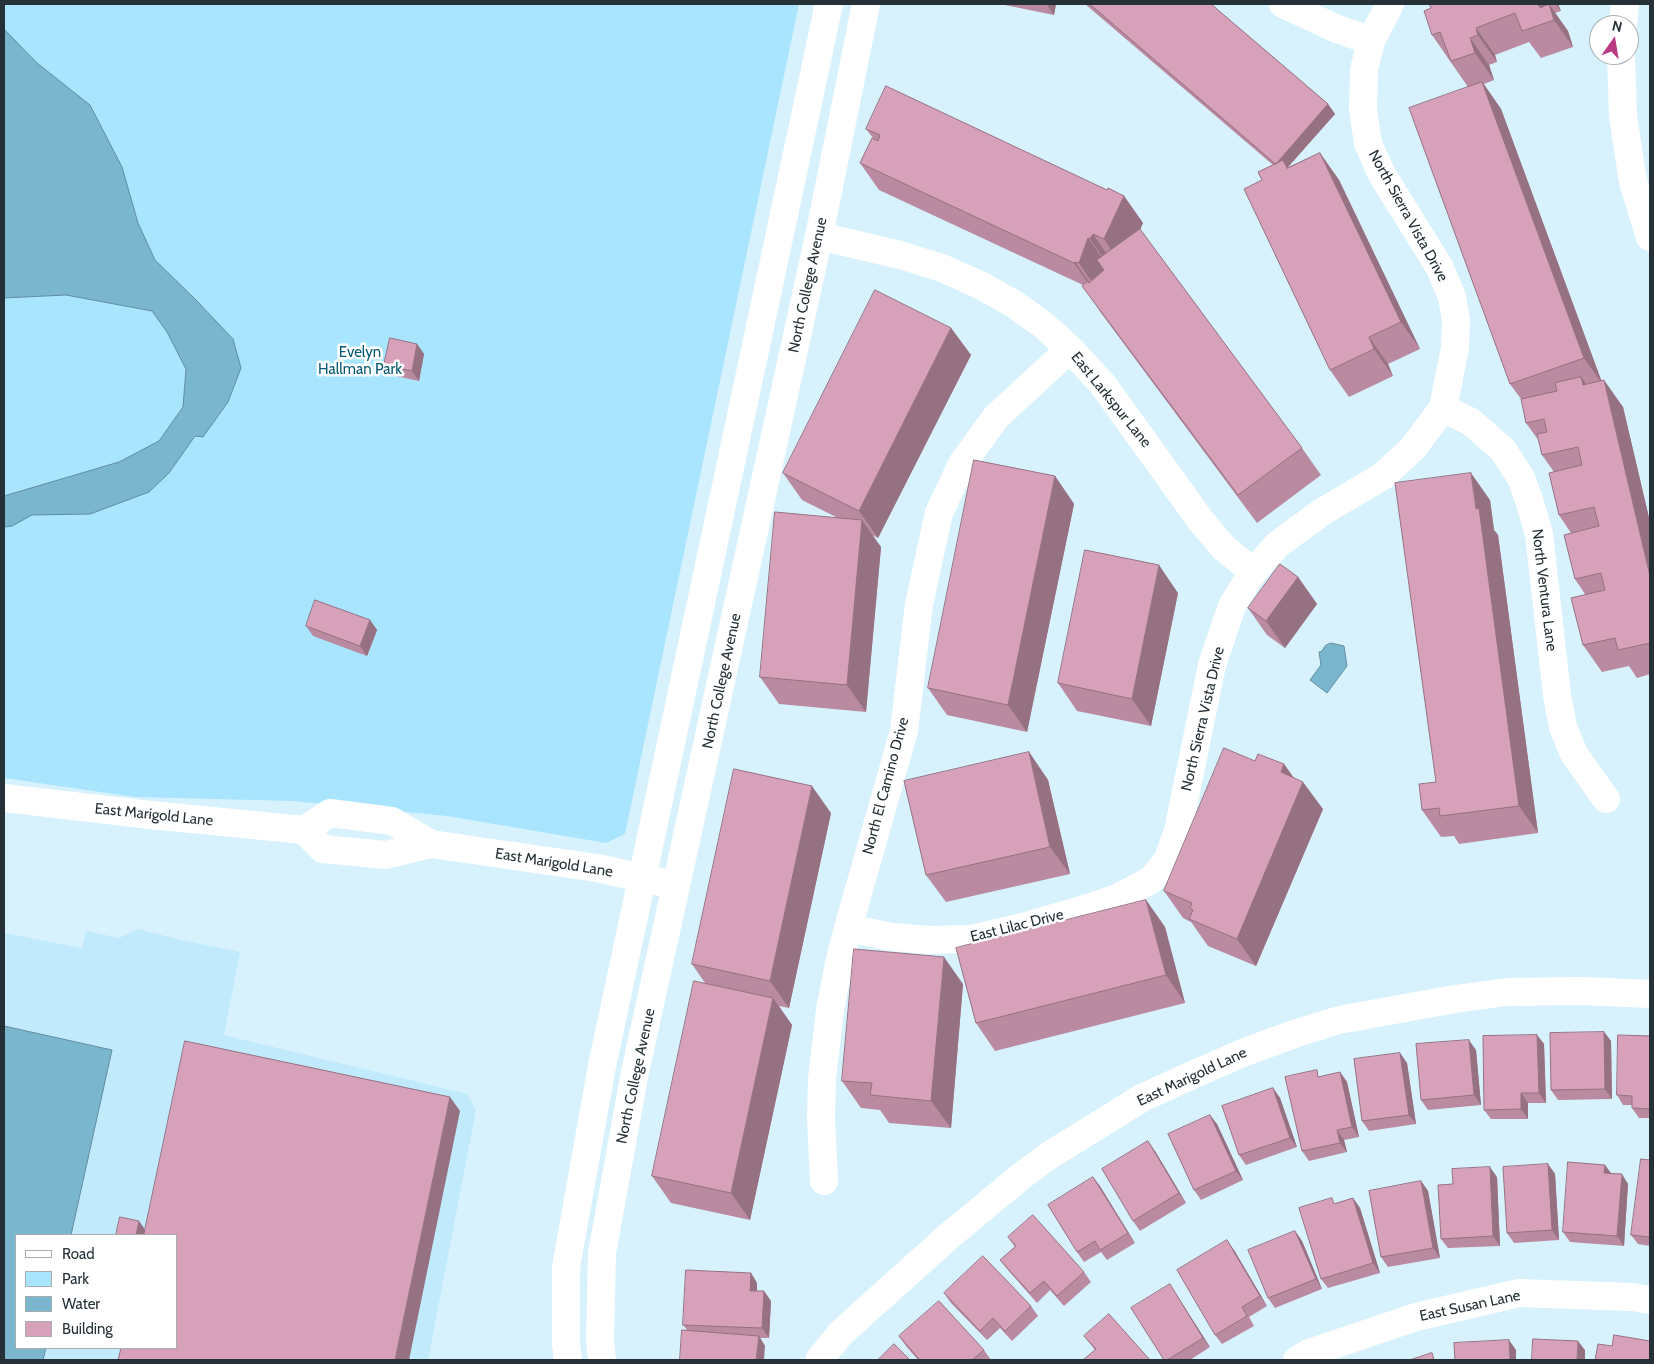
<!DOCTYPE html>
<html>
<head>
<meta charset="utf-8">
<style>
  body { margin:0 }
  #map { position:relative; width:1654px; height:1364px; overflow:hidden; background:#d7f2fd; font-family:Cabin,sans-serif }
  canvas { display:block }
  .frame { position:absolute; inset:0; border:5px solid #253137; pointer-events:none }
  .legend { position:absolute; left:15px; top:1234px; width:162px; height:115px; box-sizing:border-box; background:#fff; border:1px solid #a8adaf; margin:0; padding:6px 9px; list-style:none; font-size:15px; color:#253137 }
  .legend li { display:flex; align-items:center; gap:10px; height:25px }
  .legend b { width:25px; border:1px solid #a8adaf }
  .north { position:absolute; left:1589px; top:15px; width:50px; height:50px; box-sizing:border-box; background:#fff; border:1px solid #a8adaf; border-radius:50%; rotate:13deg; font-size:14px; font-weight:700; line-height:20px; text-align:center; color:#253137 }
  .north::after { content:''; display:block; margin:auto; width:18px; height:22px; background:#bb3982; clip-path:polygon(50% 0,100% 100%,50% 72%,0 100%) }
</style>
</head>
<body>
<div id="map">
<canvas width="1654" height="1364"></canvas>
<div class="frame"></div>
<ul class="legend">
<li><b style="height:6px;background:#fff"></b>Road</li>
<li><b style="height:14px;background:#a9e5ff"></b>Park</li>
<li><b style="height:14px;background:#7bb6cf"></b>Water</li>
<li><b style="height:14px;background:#d7a1ba"></b>Building</li>
</ul>
<div class="north">N</div>
</div>
<script>
const ctx = document.querySelector('canvas').getContext('2d');
ctx.lineJoin = 'round';
function fill(path, color) {
  ctx.fillStyle = color;
  ctx.fill(path, 'evenodd');
}
function trace(path, color, width, dash) {
  ctx.strokeStyle = color;
  ctx.lineWidth = width;
  ctx.lineCap = dash ? 'butt' : 'round';
  ctx.setLineDash(dash || []);
  ctx.stroke(path);
}
function write(font, color, halo, rows, align = 'center') {
  ctx.font = font + ' Cabin,sans-serif';
  ctx.lineWidth = 5;
  ctx.setLineDash([]);
  ctx.textBaseline = 'middle';
  ctx.strokeStyle = halo;
  ctx.fillStyle = color;
  for (const [text, x, y, turn = 0] of rows) {
    ctx.save();
    ctx.translate(x, y);
    ctx.rotate((+turn || 0) * Math.PI / 180);
    ctx.textAlign = isNaN(turn) ? turn : align;
    if (halo) ctx.strokeText(text, 0, 0);
    ctx.fillText(text, 0, 0);
    ctx.restore();
  }
}
fill(new Path2D(`
  M138,929L177,939L240,952L224,1035L467,1094L476,1110L428,1360H4V933L82,948L86,931L119,938ZM16,1235H176V1348H16Z`), '#c1eafd');
fill(new Path2D(`
  M4,4H799L625,834L606,843L447,816L293,801L135,797L4,778Z`), '#a9e5ff');
const water = new Path2D(`
  M4,29L37,63L90,105L122,167L138,223L155,260L196,300L233,339L241,368L228,402L203,437L195,436L169,473L149,492L90,514L32,515L12,526L4,527V496L119,462L159,441L183,407L186,369L167,332L152,311L66,295L4,298Z
  M1331,643L1344,646L1347,666L1327,693L1310,680L1321,665L1319,652L1322,651L1325,646Z
  M4,1026L112,1050L71,1235H16V1348H46L43,1360H4Z`);
fill(water, '#7bb6cf');
trace(water, '#618ea1', 1);
trace(new Path2D(`
  M1283,4L1335,28L1371,41
  M1623,25L1625,4
  M1621,55L1623,116L1633,182L1650,237
  M819,236L900,255L942,268L980,285L1014,304L1042,324L1070,349L1104,386L1201,521L1224,548L1253,572
  M1443,408L1471,422L1503,450L1521,478L1529,500L1539,534L1557,695L1563,727L1574,754L1606,799
  M4,798L151,815L304,830L330,813L338,814L392,821L431,844
  M304,830L323,849L386,855L431,844L597,868L661,882
  M848,928L892,937L928,940L971,939L1030,925L1088,908L1117,898L1151,880L1167,861L1178,831L1212,665L1232,606L1253,572L1277,545L1322,512L1383,476L1413,448L1443,408L1455,348L1456,320L1452,297L1440,268L1381,173L1368,143L1363,110L1364,70L1371,41L1390,4
  M824,1181L821,1117L822,1079L830,1010L839,964L848,928L904,731L919,604L939,513L962,464L996,417L1070,349
  M568,1360L566,1344V1267L602,1066L829,4
  M602,1360L600,1342L602,1253L635,1072L819,236L866,4
  M819,1360L841,1333L949,1236L1024,1174L1050,1155L1142,1098L1190,1076L1245,1052L1297,1033L1339,1020L1455,999L1507,992L1583,991L1650,994
  M1297,1360L1309,1353L1416,1317L1519,1293L1632,1297L1650,1300`), '#fff', 28);
fill(new Path2D(`
  M1000,4H1056L1054,15Z
  M1085,4H1211L1328,104L1335,114L1288,167L1320,153L1339,180L1420,349L1388,364L1393,376L1349,397L1330,370L1273,165Z
  M1429,4H1558L1561,11L1555,13L1568,31L1573,47L1541,58L1529,42L1495,55L1497,62L1489,65L1494,80L1484,84L1501,109L1601,380L1623,407L1650,522V674L1637,678L1629,666L1602,672L1583,645L1585,594L1575,579L1571,533L1559,515L1554,472L1542,455L1539,441L1526,423L1521,399L1510,384L1468,87L1432,35L1431,8Z
  M866,129L1107,190L1124,196L1143,223L1140,230L1302,448L1321,475L1257,523L1101,313L1083,285L879,190L860,163L873,138Z
  M951,328L971,355L878,538L872,535L881,547L866,712L779,704L760,677L838,518L802,500L783,473Z
  M417,344L424,354L419,381L391,375L384,365Z
  M1055,476L1074,504L1027,732L947,715L928,688Z
  M1490,500L1494,530L1498,535L1538,833L1459,844L1454,836L1441,837L1422,810L1436,782Z
  M1298,577L1317,604L1285,648L1267,635L1248,608Z
  M1178,593L1151,726L1077,711L1058,683Z
  M370,620L377,630L367,656L313,636L306,626Z
  M1029,752L1048,780L1070,874L946,902L926,875Z
  M1255,761L1284,764L1293,777L1323,809L1256,966L1208,946L1191,922L1183,918L1164,891Z
  M831,813L789,1008L779,1006L792,1025L750,1220L671,1203L652,1176L705,983L692,964Z
  M1146,900L1165,927L1185,1003L995,1051L976,1023Z
  M963,984L951,1128L889,1123L880,1110L861,1108L842,1081Z
  M1604,1032L1611,1041L1612,1099L1558,1100L1551,1090Z
  M1537,1035L1544,1044L1546,1103H1528V1119H1491L1484,1110Z
  M1650,1036V1118H1639L1632,1108V1105H1623L1617,1095Z
  M1476,1050L1481,1105L1428,1110L1421,1100Z
  M1400,1053L1407,1063L1416,1124L1369,1131L1362,1121Z
  M1340,1072L1347,1082L1359,1137L1344,1140L1347,1152L1309,1161L1302,1151L1321,1077Z
  M1273,1088L1280,1098L1297,1147L1246,1165L1239,1155Z
  M1217,1124L1243,1180L1201,1200L1194,1190Z
  M1155,1151L1186,1203L1140,1231L1133,1221Z
  M1650,1160V1246L1638,1244L1631,1235Z
  M1548,1164L1555,1174L1559,1240L1514,1243L1507,1233Z
  M1605,1165L1611,1173L1628,1184L1624,1246L1570,1242L1563,1232Z
  M1093,1177L1135,1243L1107,1260L1101,1252L1084,1262L1077,1252Z
  M1497,1177L1500,1246L1448,1248L1441,1239L1453,1184Z
  M1421,1181L1428,1191L1440,1258L1388,1267L1381,1257Z
  M1353,1198L1360,1208L1380,1273L1328,1288L1321,1279L1336,1203Z
  M1295,1231L1302,1241L1322,1289L1275,1308L1268,1298Z
  M1008,1237L1084,1272L1091,1282L1064,1306L1050,1290L1037,1303L1007,1269L1000,1260L1015,1247Z
  M1234,1250L1267,1306L1249,1317L1254,1326L1222,1344L1215,1335Z
  M751,1273L757,1283V1291H764L771,1301L769,1338H760L765,1346L687,1330L683,1325Z
  M944,1293L1031,1306L1038,1316L1012,1341L1000,1328L987,1340L951,1303Z
  M1176,1294L1210,1347L1190,1360H1164Z
  M899,1336L984,1350L991,1360H918L906,1346Z
  M1084,1336L1150,1360L1095,1350Z`), '#b98aa0');
fill(new Path2D(`
  M1047,4H1056L1054,15L1047,5Z
  M1538,4H1544L1552,14L1540,8Z
  M1549,4L1568,31L1573,47L1554,20Z
  M1556,4H1558L1561,11Z
  M1476,28L1495,55L1497,62L1478,35Z
  M1470,38L1489,65L1494,80L1475,53Z
  M1482,82L1501,109L1603,385L1584,358Z
  M1328,104L1335,114L1288,167L1303,188L1276,164Z
  M1320,153L1339,180L1420,349L1401,322Z
  M1124,196L1143,223L1123,267L1104,239Z
  M1093,234L1112,262L1110,267L1090,239Z
  M1088,238L1108,266L1097,260L1105,272L1098,291L1079,263Z
  M1075,262L1094,289L1093,290L1074,263Z
  M951,328L971,355L878,538L859,511Z
  M1369,337L1388,364L1393,376L1374,349Z
  M417,344L424,354L419,381L412,371Z
  M1581,377L1600,404L1583,385Z
  M1604,380L1623,407L1650,522V576Z
  M1471,473L1490,500L1494,530L1498,535L1538,833L1519,806Z
  M1055,476L1074,504L1027,732L1008,705Z
  M862,520L881,547L866,712L847,685Z
  M1159,565L1178,593L1151,726L1132,699Z
  M1298,577L1317,604L1285,648L1266,621Z
  M370,620L377,630L367,656L360,646Z
  M1029,752L1048,780L1070,874L1050,847Z
  M1284,764L1301,788L1303,782L1323,809L1256,966L1237,939L1281,772Z
  M812,786L831,813L789,1008L770,981Z
  M1146,900L1165,927L1185,1003L1166,975Z
  M944,957L963,984L951,1128L931,1101Z
  M773,998L792,1025L750,1220L731,1193Z
  M1604,1032L1611,1041L1612,1099L1605,1089Z
  M1537,1035L1544,1044L1546,1103L1539,1093Z
  M1469,1040L1476,1050L1481,1105L1474,1095Z
  M1400,1053L1407,1063L1416,1124L1409,1115Z
  M1340,1072L1347,1082L1359,1137L1352,1127Z
  M1273,1088L1280,1098L1297,1147L1290,1138Z
  M1521,1093L1528,1103V1119L1521,1109Z
  M450,1097L460,1111L409,1360H395Z
  M1210,1115L1217,1124L1243,1180L1236,1171Z
  M1337,1130L1344,1140L1347,1152L1340,1143Z
  M1148,1141L1155,1151L1186,1203L1179,1193Z
  M1548,1164L1555,1174L1559,1240L1552,1230Z
  M1605,1165L1612,1175L1604,1173Z
  M1490,1167L1497,1177L1500,1246L1493,1236Z
  M1622,1174L1628,1184L1624,1246L1617,1236Z
  M1093,1177L1100,1186L1135,1243L1128,1233Z
  M1421,1181L1428,1191L1440,1258L1433,1248Z
  M1353,1198L1360,1208L1380,1273L1373,1263Z
  M139,1221L149,1235H136Z
  M1295,1231L1302,1241L1322,1289L1316,1279Z
  M1227,1240L1234,1250L1267,1306L1260,1296Z
  M751,1273L757,1283V1300L750,1291Z
  M1170,1284L1176,1294L1210,1347L1203,1338Z
  M764,1291L771,1301L769,1338L762,1328Z
  M759,1336L765,1346L764,1360H756Z
  M1509,1340L1516,1350V1360H1510Z
  M1578,1341L1585,1350V1360H1577Z`), '#967182');
const building = new Path2D(`
  M1090,4H1211L1328,104L1276,164Z
  M1429,4H1538L1540,8L1549,4L1554,20L1522,31L1515,13L1476,28L1478,35L1470,38L1475,53L1451,61L1440,32L1432,35L1424,11L1431,8Z
  M1482,82L1584,358L1510,384L1409,108Z
  M886,86L1107,190L1108,188L1124,196L1104,239L1093,234L1090,239L1088,238L1079,263L1075,262L1074,263L860,163L872,138L878,141L880,135L866,129Z
  M1320,153L1401,322L1369,337L1374,349L1330,370L1244,189L1262,180L1258,172L1283,160L1287,168Z
  M1140,229L1302,448L1238,495L1082,286L1088,281L1089,283L1104,270L1097,260Z
  M875,290L951,328L859,511L783,473Z
  M390,338L417,344L412,371L384,365Z
  M1581,377L1583,385L1604,380L1650,576V643L1618,650L1615,638L1583,645L1571,598L1605,590L1601,573L1575,579L1564,535L1599,526L1594,507L1559,515L1549,473L1582,465L1578,447L1542,455L1537,434L1547,432L1544,419L1526,423L1521,399L1557,391L1555,383Z
  M974,460L1055,476L1008,705L928,688Z
  M1471,473L1476,509L1479,508L1519,806L1440,816L1439,808L1422,810L1419,784L1436,782L1395,483Z
  M775,512L862,520L847,685L760,677Z
  M1085,550L1159,565L1132,699L1058,683Z
  M1280,564L1298,577L1266,621L1248,608Z
  M315,600L370,620L360,646L306,626Z
  M1224,748L1255,761L1258,754L1284,764L1281,772L1303,782L1237,939L1189,919L1193,910L1190,908L1192,903L1164,891Z
  M1029,752L1050,847L926,875L904,781Z
  M734,769L812,786L770,981L692,964Z
  M1146,900L1166,975L976,1023L956,948Z
  M854,949L944,957L931,1101L870,1095L872,1083L842,1081Z
  M694,981L773,998L731,1193L652,1176Z
  M1604,1032L1605,1089L1551,1090L1550,1033Z
  M1537,1035L1539,1093H1521V1109L1484,1110L1483,1036Z
  M1618,1035L1650,1036V1109L1632,1108V1096L1617,1095Z
  M1469,1040L1474,1095L1421,1100L1416,1044Z
  M185,1041L450,1097L395,1360H118L121,1348H176V1235H144Z
  M1400,1053L1409,1115L1362,1121L1354,1059Z
  M1317,1070L1318,1077L1340,1072L1352,1127L1337,1130L1340,1143L1302,1151L1285,1077Z
  M1273,1088L1290,1138L1239,1155L1222,1106Z
  M1210,1115L1236,1171L1194,1190L1168,1134Z
  M1148,1141L1179,1193L1133,1221L1102,1169Z
  M1641,1159L1650,1160V1237L1631,1235Z
  M1568,1162L1605,1165L1604,1173L1622,1174L1617,1236L1563,1232Z
  M1548,1164L1552,1230L1507,1233L1503,1167Z
  M1490,1167L1493,1236L1441,1239L1438,1185L1453,1184L1452,1169Z
  M1093,1177L1128,1233L1100,1250L1095,1241L1077,1252L1048,1205Z
  M1421,1181L1433,1248L1381,1257L1369,1191Z
  M1332,1198L1334,1204L1353,1198L1373,1263L1321,1279L1299,1208Z
  M1033,1215L1084,1272L1057,1296L1044,1281L1030,1293L1000,1260L1016,1246L1008,1237Z
  M120,1217L139,1221L136,1235H116Z
  M1295,1231L1316,1279L1268,1298L1248,1250Z
  M1227,1240L1260,1296L1242,1307L1247,1316L1215,1335L1177,1270Z
  M983,1256L1031,1306L1005,1331L993,1318L980,1331L944,1293Z
  M686,1270L751,1273L750,1291H764L762,1328L683,1325Z
  M1170,1284L1203,1338L1167,1360H1164L1131,1308Z
  M939,1301L984,1350L972,1360H920L899,1336Z
  M1109,1314L1150,1360H1083L1096,1349L1084,1336Z
  M682,1330L759,1336L756,1360H680Z
  M1614,1335L1650,1341V1360H1595L1598,1344L1612,1346Z
  M1533,1339L1578,1341L1577,1360H1532Z
  M1509,1340L1510,1360H1455L1454,1343Z
  M894,1344L910,1360H878Z
  M1432,1353L1434,1360H1410Z`);
fill(building, '#d7a1ba');
trace(building, '#967182', 1);
write('15px', '#253137', '#fff', [
  ["North Sierra Vista Drive",1408,216,61],
  ["North College Avenue",808,285,-78],
  ["East Larkspur Lane",1111,400,51],
  ["North Ventura Lane",1544,590,83],
  ["North College Avenue",722,681,-78],
  ["North Sierra Vista Drive",1203,719,-77],
  ["North El Camino Drive",886,786,-75],
  ["East Marigold Lane",154,815,6],
  ["East Marigold Lane",554,863,9],
  ["East Lilac Drive",1017,926,-14],
  ["North College Avenue",636,1076,-78],
  ["East Marigold Lane",1192,1077,-25],
  ["East Susan Lane",1470,1306,-12]
]);
write('15px', '#085973', '#fff', [
  ["Evelyn",360,353],
  ["Hallman Park",360,370]
]);
</script>
</body>
</html>
